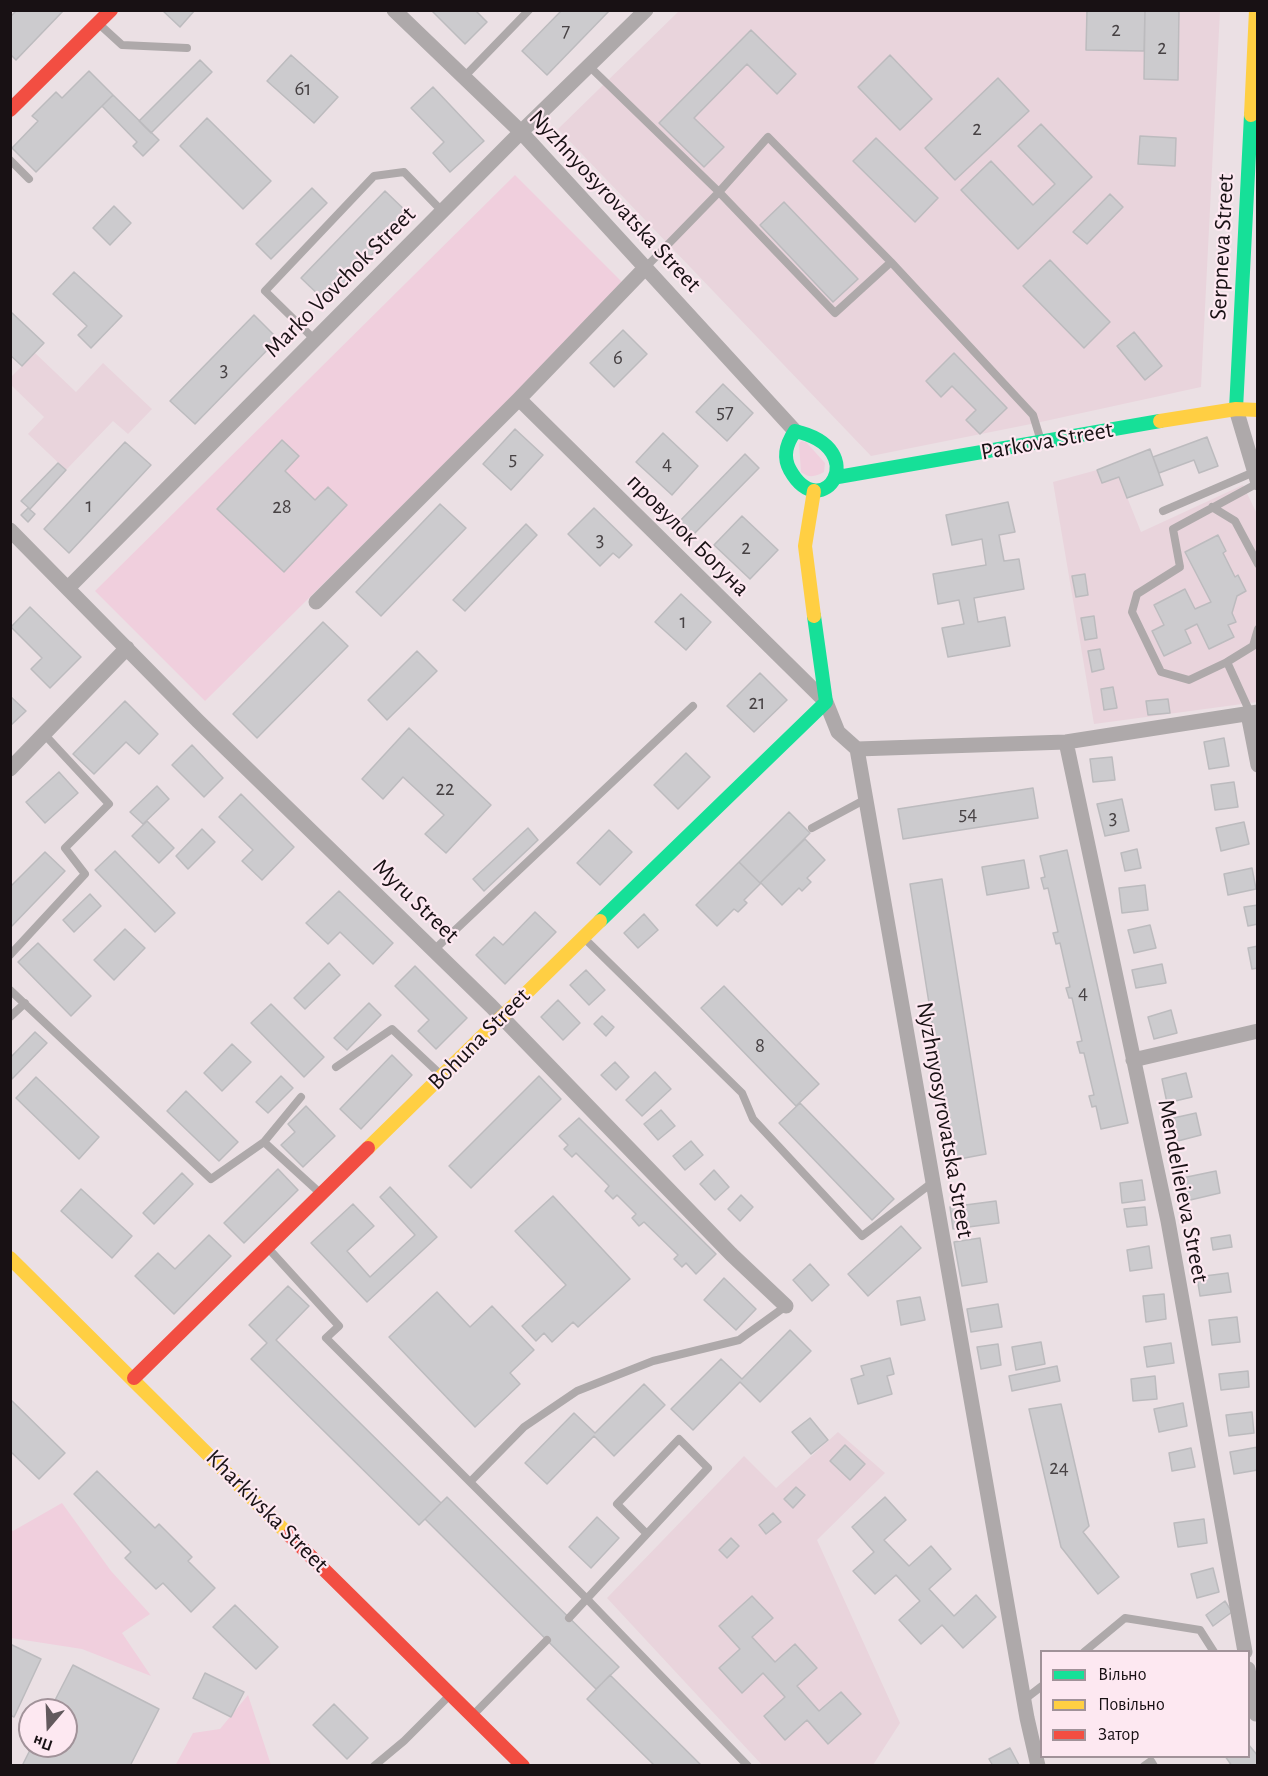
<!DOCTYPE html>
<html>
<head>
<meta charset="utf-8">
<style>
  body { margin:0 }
  #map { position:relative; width:1268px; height:1776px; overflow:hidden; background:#ebe0e4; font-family:"Alegreya Sans",sans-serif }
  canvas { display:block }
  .frame { position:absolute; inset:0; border:12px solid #181114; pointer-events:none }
  .legend { position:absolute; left:1040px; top:1650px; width:210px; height:108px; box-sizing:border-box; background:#fde8f1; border:2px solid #a19299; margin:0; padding:8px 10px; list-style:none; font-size:18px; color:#181114 }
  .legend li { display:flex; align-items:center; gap:12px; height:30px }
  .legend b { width:30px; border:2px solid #a19299 }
  .north { position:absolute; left:18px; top:1698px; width:60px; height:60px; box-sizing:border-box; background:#fde8f1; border:2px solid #a19299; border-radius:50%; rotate:199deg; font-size:16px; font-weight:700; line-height:24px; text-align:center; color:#181114 }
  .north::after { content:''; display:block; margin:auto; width:21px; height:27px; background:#62595d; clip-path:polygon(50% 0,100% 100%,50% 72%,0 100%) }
</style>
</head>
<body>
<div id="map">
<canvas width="1268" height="1776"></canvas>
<div class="frame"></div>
<ul class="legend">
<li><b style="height:8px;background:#16e098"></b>Вільно</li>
<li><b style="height:8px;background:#ffcf43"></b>Повільно</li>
<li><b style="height:8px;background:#f24e42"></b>Затор</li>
</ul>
<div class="north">Пн</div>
</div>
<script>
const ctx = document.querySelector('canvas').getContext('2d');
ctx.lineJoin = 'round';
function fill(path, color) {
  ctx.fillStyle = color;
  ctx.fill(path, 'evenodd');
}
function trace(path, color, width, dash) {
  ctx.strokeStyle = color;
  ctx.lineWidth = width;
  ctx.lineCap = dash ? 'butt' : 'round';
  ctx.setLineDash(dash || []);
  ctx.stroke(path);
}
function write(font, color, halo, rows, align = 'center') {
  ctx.font = font + ' "Alegreya Sans",sans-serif';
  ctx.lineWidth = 4.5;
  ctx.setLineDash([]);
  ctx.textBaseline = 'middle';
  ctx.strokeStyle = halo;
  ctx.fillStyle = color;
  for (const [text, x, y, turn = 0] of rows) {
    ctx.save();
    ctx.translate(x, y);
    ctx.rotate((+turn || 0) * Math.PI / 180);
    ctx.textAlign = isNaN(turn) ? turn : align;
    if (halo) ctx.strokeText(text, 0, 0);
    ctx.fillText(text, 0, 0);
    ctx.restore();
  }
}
fill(new Path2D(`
  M679,11H1220L1201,387L1036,423L871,456L558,129Z
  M35,353L76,392L103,363L152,409L128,434L113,421L66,470L28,434L44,417L11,385L10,378Z
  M1097,470L1102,483L1119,477L1141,532L1243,485L1257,514V702L1094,724L1053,482Z
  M838,1432L885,1473L817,1540L900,1723L873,1765H762L607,1598L744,1456L776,1488Z`), '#e9d4dc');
fill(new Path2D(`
  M515,175L625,285L205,701L95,591Z
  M801,441L806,442L825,463L824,472C815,477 809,478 801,472L799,444Z
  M62,1503L111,1571L150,1614L122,1633L151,1676L82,1649L11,1638V1530L13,1531Z
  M248,1695L271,1765L175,1766L193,1733L220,1729Z`), '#f0cfdd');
const building = new Path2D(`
  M17,10H64L16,60L10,54V17Z
  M162,10H195L180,27Z
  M431,10H475L487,22L465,44Z
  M562,10H610L547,75L522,51Z
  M1087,10H1145L1144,51L1086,50Z
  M1145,10H1179L1178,80L1144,79Z
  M751,30L796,74L777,94L747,64L694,118L724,147L704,167L659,123Z
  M291,55L338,97L314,123L267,81Z
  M890,55L932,99L900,130L858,87Z
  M200,60L212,72L151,133L139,121Z
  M89,71L113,95L36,172L12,148L38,121L32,116L56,92L62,98Z
  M998,78L1029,111L955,180L925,148Z
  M433,87L484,141L450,172L433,153L444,142L411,108Z
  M113,95L159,140L143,156L133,146L137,142L102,106Z
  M207,118L271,181L243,209L180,146Z
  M1041,124L1092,177L1018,249L961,190L991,161L1033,205L1055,184L1018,146Z
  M1140,136L1176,138L1175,166L1138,164Z
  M876,138L938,198L915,222L853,161Z
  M312,188L327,203L271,259L256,244Z
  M385,191L410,215L326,302L301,278Z
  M1110,194L1123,207L1087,244L1073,232Z
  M784,202L858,279L833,302L760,225Z
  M114,206L131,223L110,245L93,228Z
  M1050,260L1110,322L1084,348L1023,286Z
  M74,272L122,316L91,348L78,335L87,326L53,294Z
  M11,312L44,343L22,366L10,355Z
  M254,315L278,339L195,424L170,401Z
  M623,330L647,354L614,387L590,363Z
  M1134,332L1162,366L1145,380L1117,346Z
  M954,353L1007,408L980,434L966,420L976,410L952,386L941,397L926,381Z
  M723,384L753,413L727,441L696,412Z
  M515,429L543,455L511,490L483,464Z
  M663,433L698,466L672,495L636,462Z
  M1207,437L1218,466L1199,473L1194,460L1159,473L1153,457Z
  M282,440L299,456L285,471L315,500L328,487L347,505L284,572L217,509Z
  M125,442L151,465L69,553L44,529Z
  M1150,449L1163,485L1127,498L1119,477L1102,483L1097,470Z
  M745,454L759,468L688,540L675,526Z
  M58,463L66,470L30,509L21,501Z
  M1008,502L1015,532L999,535L1004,561L1019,559L1024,589L974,598L978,622L1005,617L1010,646L948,657L942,628L964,624L959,600L938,604L933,574L986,565L982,539L952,545L946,515Z
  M440,504L466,528L381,616L356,592Z
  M28,508L35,514L28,522L21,515Z
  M594,508L632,545L619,558L613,553L600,566L568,534Z
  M742,516L778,550L750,579L714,545Z
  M526,524L537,535L465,611L453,600Z
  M1218,535L1226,551L1223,553L1235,577L1238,575L1246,591L1237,596L1232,613L1236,622L1228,625L1234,637L1209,649L1197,624L1185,630L1191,643L1164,656L1152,631L1164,625L1154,605L1185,589L1195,609L1211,602L1185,552Z
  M1085,574L1088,595L1076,597L1072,576Z
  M681,594L711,622L686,650L655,622Z
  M30,607L81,657L50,688L31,669L42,658L11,627Z
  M1094,616L1097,638L1085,640L1081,618Z
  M323,622L348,646L257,738L233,714Z
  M1100,649L1104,669L1092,672L1088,651Z
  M417,651L437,671L387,720L368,700Z
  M760,673L787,700L754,732L727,706Z
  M1113,687L1117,708L1104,710L1101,689Z
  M10,696L26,711L10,726Z
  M1168,699L1170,713L1148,715L1146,701Z
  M125,701L158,734L139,754L126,742L94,774L73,754Z
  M409,728L491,805L446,853L425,834L444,815L403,777L383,799L362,779Z
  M1224,738L1229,766L1209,769L1204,742Z
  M192,745L223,778L204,797L172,765Z
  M686,753L710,777L678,809L654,785Z
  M1112,757L1115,780L1093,782L1090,759Z
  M59,772L78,793L45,823L26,802Z
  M1234,782L1238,807L1215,810L1211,785Z
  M157,786L169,799L143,824L130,812Z
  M1033,788L1038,818L903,839L898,809Z
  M241,794L294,847L262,880L242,861L253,850L219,817Z
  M1122,799L1129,831L1105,836L1097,804Z
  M789,812L810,833L760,883L739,862Z
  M147,821L174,848L159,863L132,836Z
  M1244,822L1249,844L1221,851L1216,828Z
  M528,828L538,840L484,891L473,879Z
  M202,829L215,842L188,869L176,856Z
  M609,830L632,852L600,885L577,863Z
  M805,839L825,860L807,878L811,882L802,891L799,888L782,905L761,883L744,900L747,903L738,912L734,909L717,926L696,905L739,862L760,883Z
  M1137,849L1141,868L1125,871L1121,853Z
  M1067,850L1128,1123L1101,1129L1096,1106L1092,1107L1089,1096L1094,1095L1084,1053H1080L1077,1042L1082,1041L1072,998H1069L1066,988L1070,987L1060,943L1056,944L1053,933L1058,932L1048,888L1044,889L1041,878L1045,877L1040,856Z
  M115,851L175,913L155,932L95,870Z
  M45,852L65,871L10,928V887Z
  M1024,860L1029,888L987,895L982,867Z
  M1252,868L1256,889L1228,895L1224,874Z
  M942,879L986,1154L954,1160L910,884Z
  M1145,885L1148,910L1122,913L1119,888Z
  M339,891L393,943L373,964L340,932L328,944L306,923Z
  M90,894L101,906L74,932L63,920Z
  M1258,905V924L1248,926L1244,907Z
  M535,912L556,932L505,984L476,955L494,937L503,945Z
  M644,914L658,930L638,948L624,933Z
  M1150,925L1156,948L1134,953L1128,930Z
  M125,929L145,948L114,980L94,960Z
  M38,943L91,996L71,1016L18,962Z
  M1258,946V968L1252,969L1248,948Z
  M329,963L340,975L305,1009L294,998Z
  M1162,964L1166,983L1136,988L1132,970Z
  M415,966L467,1018L436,1049L418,1031L429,1020L395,986Z
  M586,970L605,990L589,1005L570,985Z
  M724,986L819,1084L796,1106L701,1008Z
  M558,1000L580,1023L563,1040L541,1017Z
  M369,1003L381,1015L347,1050L334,1038Z
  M271,1004L324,1057L304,1077L251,1023Z
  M1171,1010L1177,1033L1154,1039L1148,1017Z
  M602,1016L614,1027L606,1036L594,1024Z
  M35,1032L47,1043L12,1079L10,1058Z
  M232,1044L251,1062L222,1091L204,1073Z
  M392,1055L412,1075L361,1129L340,1109Z
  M615,1062L629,1077L616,1090L601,1075Z
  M655,1072L671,1089L642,1116L626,1100Z
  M1186,1073L1192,1097L1167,1103L1162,1079Z
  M281,1076L293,1088L268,1113L256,1102Z
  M539,1076L561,1099L471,1188L449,1166Z
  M36,1077L99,1137L79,1159L16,1098Z
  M186,1091L238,1142L219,1161L167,1111Z
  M800,1103L894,1199L872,1220L779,1123Z
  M306,1106L335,1136L303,1167L281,1145L295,1132L288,1124Z
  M661,1110L675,1126L658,1140L644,1124Z
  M1196,1113L1201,1135L1174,1142L1169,1119Z
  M579,1118L716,1254L696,1274L686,1263L682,1267L674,1259L678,1255L644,1222L639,1226L632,1218L636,1214L617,1195L613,1199L605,1191L609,1186L576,1153L572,1157L564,1149L568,1145L559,1136Z
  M691,1141L703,1155L685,1170L673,1156Z
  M278,1169L298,1190L244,1243L224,1223Z
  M714,1170L729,1187L715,1200L700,1184Z
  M1216,1171L1220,1193L1186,1201L1182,1178Z
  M182,1173L193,1184L154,1224L143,1213Z
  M1142,1180L1145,1200L1122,1203L1120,1183Z
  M390,1187L437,1237L367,1302L311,1243L353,1204L374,1226L347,1251L370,1277L415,1235L380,1197Z
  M81,1189L132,1236L112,1258L61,1211Z
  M741,1195L753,1207L740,1221L728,1209Z
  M553,1196L630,1279L578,1327L573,1322L552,1342L544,1333L536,1341L522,1326L566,1285L515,1231Z
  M996,1201L999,1223L953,1229L950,1207Z
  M1145,1207L1147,1225L1127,1227L1124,1209Z
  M901,1226L921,1248L868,1296L848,1274Z
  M209,1235L231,1256L174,1314L135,1276L158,1253L175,1269Z
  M1230,1235L1232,1247L1213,1250L1211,1238Z
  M980,1238L987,1282L962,1286L954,1242Z
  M1149,1246L1152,1268L1130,1271L1127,1250Z
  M810,1264L829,1285L812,1301L793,1280Z
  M1228,1273L1231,1292L1200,1296L1197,1277Z
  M724,1278L756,1309L736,1330L704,1300Z
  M288,1286L309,1306L276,1340L441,1503L419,1525L251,1359L267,1343L249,1325Z
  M437,1292L470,1327L492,1306L534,1350L510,1373L520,1384L475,1427L389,1337Z
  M1164,1294L1166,1319L1146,1322L1143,1296Z
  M920,1297L925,1320L901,1325L897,1301Z
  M998,1304L1002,1327L971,1332L967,1309Z
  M1237,1317L1240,1342L1212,1345L1209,1320Z
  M790,1330L811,1351L760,1402L740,1382L693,1430L671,1409L721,1359L742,1379Z
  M1041,1342L1045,1364L1016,1370L1012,1347Z
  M1171,1343L1174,1363L1147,1367L1144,1347Z
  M998,1344L1001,1365L981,1369L977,1347Z
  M890,1358L894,1374L887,1376L892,1394L858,1404L851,1379L864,1375L861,1366Z
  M1057,1366L1060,1381L1012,1391L1009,1376Z
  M1248,1371L1249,1387L1221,1390L1219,1374Z
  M1155,1376L1157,1399L1133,1401L1131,1379Z
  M644,1384L665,1405L614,1456L594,1436L547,1484L525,1463L574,1413L595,1433Z
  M10,1399L65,1453L39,1479L10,1451Z
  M1183,1403L1187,1426L1159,1432L1154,1409Z
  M1061,1404L1089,1526L1083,1532L1119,1577L1098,1594L1061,1547L1029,1409Z
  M1252,1412L1254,1433L1229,1436L1226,1415Z
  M810,1418L828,1440L811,1454L792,1432Z
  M845,1445L865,1464L850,1480L830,1461Z
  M1258,1447V1470L1234,1474L1230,1452Z
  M1191,1448L1195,1467L1172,1471L1169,1453Z
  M97,1471L155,1528L159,1524L192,1557L188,1561L215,1588L191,1612L163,1583L156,1589L125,1558L131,1552L74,1494Z
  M796,1487L805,1495L793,1508L784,1499Z
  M447,1497L619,1667L596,1689L425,1519Z
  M885,1497L906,1520L884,1540L909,1566L931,1546L951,1569L929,1589L954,1616L976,1595L996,1617L963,1648L942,1625L921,1644L899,1620L920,1601L896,1575L875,1594L853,1571L874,1552L852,1527Z
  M773,1513L781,1522L766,1534L759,1525Z
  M597,1517L619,1538L591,1568L569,1547Z
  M1204,1519L1207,1543L1178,1547L1174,1523Z
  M731,1538L739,1546L727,1558L719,1550Z
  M1213,1568L1219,1592L1197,1598L1191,1574Z
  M752,1596L773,1618L752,1637L775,1662L795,1644L817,1668L797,1686L819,1711L841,1692L861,1714L828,1744L807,1720L785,1740L764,1716L785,1697L763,1673L742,1693L719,1668L740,1649L719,1626Z
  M1225,1601L1232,1612L1213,1626L1206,1615Z
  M235,1605L278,1647L256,1669L213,1627Z
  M10,1644L41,1659L14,1717L10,1715Z
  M73,1665L159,1709L130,1766H22L32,1746H66V1710H50Z
  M205,1673L244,1692L231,1717L193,1698Z
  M610,1675L702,1766H655L587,1699Z
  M334,1704L368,1738L347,1759L313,1725Z
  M1248,1744L1258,1756V1766H1232L1225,1756H1248Z
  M1010,1748L1019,1765L993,1766L989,1759Z`);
fill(building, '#cccbce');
trace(building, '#bcbbbe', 1.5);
trace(new Path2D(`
  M99,24L122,45L187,48
  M590,67L719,192L768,137L891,262
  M464,77L529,10
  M10,160L29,179
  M646,267L719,192L835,313L891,262L1033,415L1041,441
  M315,340L265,291L374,176L404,172L442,211
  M1212,507L1235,521L1258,564
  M1163,511L1254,472
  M1227,662L1189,680L1161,672L1132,612L1137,594L1180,567L1173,529L1258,483
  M1248,714V708L1227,662L1253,646L1258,629
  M812,828L866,799
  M584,938L742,1093L753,1119L862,1236L933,1182
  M434,950L693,706
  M10,955L85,874L65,848L109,804L44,734
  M10,990L211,1179L264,1142L320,1193
  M10,1017L25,1003
  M336,1067L392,1029L441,1075
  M264,1142L301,1097
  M268,1248L339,1326L326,1338L587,1599L748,1766
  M470,1482L524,1427L577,1391L653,1361L739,1340L786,1306
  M569,1618L708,1468L679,1439L617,1504L647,1534
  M1084,1652L1125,1618L1200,1630L1214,1652
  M1025,1699L1042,1686
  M474,1714L547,1640
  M374,1766L404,1741L450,1695
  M1144,1766L1151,1761L1154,1766`), '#aea9aa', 8);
trace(new Path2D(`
  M394,10L521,132L795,431
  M519,399L826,702L838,732L857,749L1027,1718L1038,1766
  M1236,409L1258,483
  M10,530L198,721L491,1006L731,1254L786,1306
  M68,588L521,132L646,10
  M316,602L519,399L646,267
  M1248,714L1258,765
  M1066,742L1168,1221L1245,1652
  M857,749L1066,742L1258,712
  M10,769L127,648
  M1133,1060L1258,1031
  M1248,1669L1256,1714`), '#aea9aa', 15);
trace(new Path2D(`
  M1236,409L1251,115
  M795,431C874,449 822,527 790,470C782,456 787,443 795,431Z
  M838,477L1160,421
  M600,921L826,702L814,616`), '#16e098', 14);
trace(new Path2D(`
  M1251,115L1256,10
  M1160,421L1236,409L1258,410
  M814,491L805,546L814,616
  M368,1148L600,921
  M10,1258L289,1535`), '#ffcf43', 14);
trace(new Path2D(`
  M10,110L111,10
  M134,1378L368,1148
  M289,1535L523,1766`), '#f24e42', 14);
write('21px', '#474244', null, [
  ["2",1116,30],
  ["7",566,31],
  ["2",1162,48],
  ["61",303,89],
  ["2",977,129],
  ["6",618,358],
  ["3",224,370],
  ["57",725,412],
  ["5",513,459],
  ["4",667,464],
  ["1",89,506],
  ["28",282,507],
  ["3",600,540],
  ["2",746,548],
  ["1",683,622],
  ["21",757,703],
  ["22",445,789],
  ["54",968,814],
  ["3",1113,818],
  ["4",1083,993],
  ["8",760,1046],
  ["24",1059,1468]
]);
write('24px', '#181114', '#fde8f1', [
  ["Nyzhnyosyrovatska Street",615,201,47],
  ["Serpneva Street",1222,247,-87],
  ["Marko Vovchok Street",340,282,-45],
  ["Parkova Street",1047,441,-10],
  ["провулок Богуна",688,535,45],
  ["Myru Street",416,901,44],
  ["Bohuna Street",479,1039,-45],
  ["Nyzhnyosyrovatska Street",945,1120,80],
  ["Mendelieieva Street",1183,1191,79],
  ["Kharkivska Street",267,1511,45]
]);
</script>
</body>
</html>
